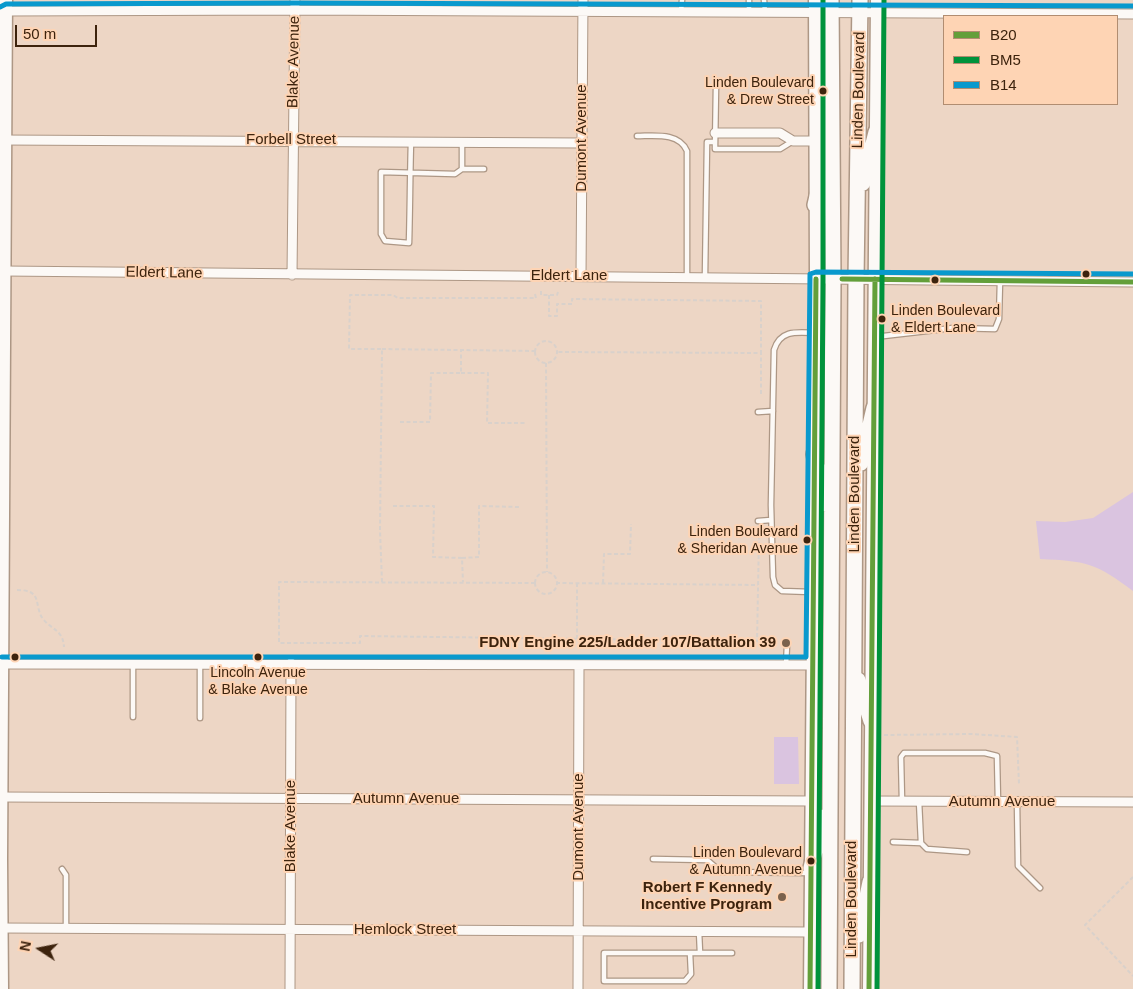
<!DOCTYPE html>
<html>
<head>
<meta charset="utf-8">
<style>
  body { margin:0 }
  #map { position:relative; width:1133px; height:989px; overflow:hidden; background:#edd6c5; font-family:Arial,sans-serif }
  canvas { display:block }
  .legend { position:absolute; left:943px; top:15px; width:175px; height:90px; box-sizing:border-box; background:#fed4b4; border:1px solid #b18d71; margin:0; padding:6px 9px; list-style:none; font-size:15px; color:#3d230d }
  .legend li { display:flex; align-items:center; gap:10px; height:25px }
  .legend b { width:25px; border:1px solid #b18d71 }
  .north { position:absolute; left:15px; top:924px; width:50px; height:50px; -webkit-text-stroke:4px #fed4b4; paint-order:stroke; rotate:281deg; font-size:14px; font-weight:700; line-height:20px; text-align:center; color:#3d230d }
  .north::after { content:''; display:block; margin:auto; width:18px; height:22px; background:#3d230d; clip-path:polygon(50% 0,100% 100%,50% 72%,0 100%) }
  .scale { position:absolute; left:15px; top:25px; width:82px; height:22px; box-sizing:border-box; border:2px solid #3d230d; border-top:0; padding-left:6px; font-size:15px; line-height:18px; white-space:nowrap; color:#3d230d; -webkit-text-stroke:4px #fed4b4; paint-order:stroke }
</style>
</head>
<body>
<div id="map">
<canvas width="1133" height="989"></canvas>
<ul class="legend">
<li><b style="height:6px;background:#639f3a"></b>B20</li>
<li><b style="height:6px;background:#00933c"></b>BM5</li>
<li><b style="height:6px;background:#0999cd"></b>B14</li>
</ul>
<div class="north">N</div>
<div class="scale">50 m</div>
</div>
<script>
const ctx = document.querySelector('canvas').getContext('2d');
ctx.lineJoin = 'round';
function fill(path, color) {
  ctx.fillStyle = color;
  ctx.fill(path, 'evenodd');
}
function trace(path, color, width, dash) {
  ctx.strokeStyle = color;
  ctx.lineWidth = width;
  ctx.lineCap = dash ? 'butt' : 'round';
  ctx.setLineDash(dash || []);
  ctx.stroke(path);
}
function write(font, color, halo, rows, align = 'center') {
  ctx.font = font + ' Arial,sans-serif';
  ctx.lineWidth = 4;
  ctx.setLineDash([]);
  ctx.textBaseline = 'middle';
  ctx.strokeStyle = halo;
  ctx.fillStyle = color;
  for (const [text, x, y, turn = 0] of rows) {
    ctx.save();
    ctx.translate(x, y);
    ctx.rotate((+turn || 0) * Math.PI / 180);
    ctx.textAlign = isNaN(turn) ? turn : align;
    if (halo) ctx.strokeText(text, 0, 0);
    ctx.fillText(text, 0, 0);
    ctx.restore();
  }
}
fill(new Path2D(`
  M1133,492V591C1096,563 1086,561 1040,559L1036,521L1065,522L1093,518Z
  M774,737H798L799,784H774Z`), '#dac4e0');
const lane = new Path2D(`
  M764,0L765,12
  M681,12L682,0
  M749,13V0
  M716,85L715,149H780L793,141
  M637,136C654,136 679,132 687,151V277
  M411,142C410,176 410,209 409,243L385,241L381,234V172L455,174L462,169H484
  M462,169V143
  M705,277L707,142H715
  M875,337L953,328L995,329L999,319L1000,281
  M758,412L773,411
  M758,521L771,520
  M811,592L782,591L775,585L773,577L771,505L774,350C780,330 796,332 814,333
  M133,665V717
  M786,665L787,645
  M200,718V665
  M902,801L901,757L904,753H985L997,756L998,802
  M919,801L921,843L927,849L967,852
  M1017,802L1018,866L1040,888
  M893,842L921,843
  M653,859L707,860L721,872L810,873
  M62,869L66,875V928
  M699,931L700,953
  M690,953L691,974L685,981H604V953H732`);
const street = new Path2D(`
  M6,11L295,10L1133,14
  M715,133H780L793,141H815
  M0,140L582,143
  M4,271L1133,282
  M292,275L295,0
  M581,276L583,0
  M0,664L813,665
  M0,797L812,801
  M871,801L1133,802
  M0,928L810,932
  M290,989L291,663
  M578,989L579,665`);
const secondary = new Path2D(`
  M2,989L1,858L6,0
  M810,989L816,279L815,0
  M869,989L877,0`);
const highway = new Path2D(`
  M863,183L876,132
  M815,205L826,157
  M814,454L826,504
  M861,463L874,408
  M858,680L871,721
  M811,868L823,817
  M859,935L870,882
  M829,989L833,279L831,0
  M852,989L856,279L860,0`);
trace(lane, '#ad9785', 7);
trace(street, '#ad9785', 11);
trace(secondary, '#ad9785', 15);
trace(highway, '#ad9785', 18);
trace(new Path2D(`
  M541,291V295H557L558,292
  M549,295V316H557V304H572V299L761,301V353L557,352
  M535 352a11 11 0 1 1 22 0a11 11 0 1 1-22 0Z
  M382,349L535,351
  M546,363L547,572
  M461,373H488L487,423H525
  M761,394V353
  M400,422H430L431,373H461V351
  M393,506H434L433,557L462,558L463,582
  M462,558L479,557V506L519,507
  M535 583a11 11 0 1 1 22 0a11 11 0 1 1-22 0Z
  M382,582L380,530L382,349H349L350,295H393L398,298H536L535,294
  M535,583L279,582V643H360V636L757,641L759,538
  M556,583L758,585
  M603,583L604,554H630L631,524
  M17,590C44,590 33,605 43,619C52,630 63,630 64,647
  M577,639V584
  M884,735L972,734L1017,737L1019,784
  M1133,877L1085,925L1133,976`), '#d9d1cb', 2, [4, 2.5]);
trace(lane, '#fcf9f6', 4.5);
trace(street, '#fcf9f6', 9);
trace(secondary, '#fcf9f6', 12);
trace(highway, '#fcf9f6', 15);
trace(new Path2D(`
  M842,279L1133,282
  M810,989L816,279
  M869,989L875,279`), '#639f3a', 5);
trace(new Path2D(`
  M818,989L823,279V0
  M877,989L884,0`), '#00933c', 5);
trace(new Path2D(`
  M0,7L6,4L295,3L1133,6
  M2,657H806L810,274L816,272L1133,274`), '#0999cd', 5);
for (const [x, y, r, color] of [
  [823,91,4.5,"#3d230d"],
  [1086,274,4.5,"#3d230d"],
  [935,280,4.5,"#3d230d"],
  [882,319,4.5,"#3d230d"],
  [807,540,4.5,"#3d230d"],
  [786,643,5,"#7b624d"],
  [15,657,4.5,"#3d230d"],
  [258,657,4.5,"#3d230d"],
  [811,861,4.5,"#3d230d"],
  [782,897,5,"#7b624d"]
]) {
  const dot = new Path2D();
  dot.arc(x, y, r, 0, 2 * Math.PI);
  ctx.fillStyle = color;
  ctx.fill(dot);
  trace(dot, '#fed4b4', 2);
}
write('14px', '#3d230d', '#fed4b4', [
  ["Linden Boulevard",814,83],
  ["& Drew Street",814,100],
  ["Linden Boulevard",891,311,"left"],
  ["& Eldert Lane",891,328,"left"],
  ["Linden Boulevard",798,532],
  ["& Sheridan Avenue",798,549],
  ["Lincoln Avenue",258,673,"center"],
  ["& Blake Avenue",258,690,"center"],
  ["Linden Boulevard",802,853],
  ["& Autumn Avenue",802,870]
], 'right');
write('15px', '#3d230d', '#fed4b4', [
  ["Blake Avenue",294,62,-89],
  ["Linden Boulevard",859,90,-89],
  ["Dumont Avenue",582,138,-90],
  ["Forbell Street",291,140],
  ["Eldert Lane",164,273,1],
  ["Eldert Lane",569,276],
  ["Linden Boulevard",855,494,-90],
  ["Autumn Avenue",406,799],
  ["Autumn Avenue",1002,802],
  ["Blake Avenue",291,826,-90],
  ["Dumont Avenue",579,827,-90],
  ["Linden Boulevard",852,899,-90],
  ["Hemlock Street",405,930]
]);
write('bold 15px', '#3d230d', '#fed4b4', [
  ["FDNY Engine 225/Ladder 107/Battalion 39",776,643],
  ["Robert F Kennedy",772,888],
  ["Incentive Program",772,905]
], 'right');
</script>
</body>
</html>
